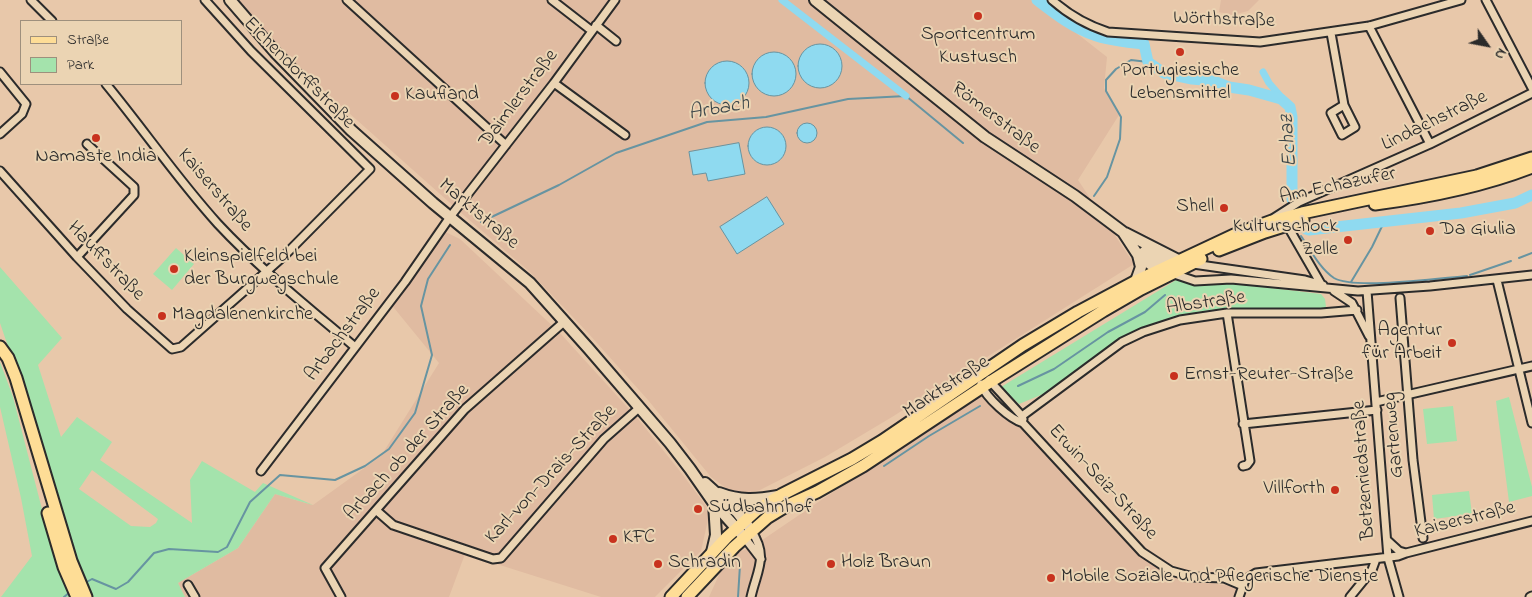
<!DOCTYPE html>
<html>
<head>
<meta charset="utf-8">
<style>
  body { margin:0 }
  #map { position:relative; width:1532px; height:597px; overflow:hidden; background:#e8c8aa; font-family:"Indie Flower",sans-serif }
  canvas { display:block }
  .legend { position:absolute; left:20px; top:20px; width:162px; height:65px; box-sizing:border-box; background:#ebd4b3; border:1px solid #9e907d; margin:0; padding:6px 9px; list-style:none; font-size:15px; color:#2b2b2b }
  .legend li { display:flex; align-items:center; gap:10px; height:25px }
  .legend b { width:25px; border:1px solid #9e907d }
  .north { position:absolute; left:1462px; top:20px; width:50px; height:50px; -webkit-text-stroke:4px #ebd4b3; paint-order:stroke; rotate:123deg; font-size:14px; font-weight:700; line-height:20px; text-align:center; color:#2b2b2b }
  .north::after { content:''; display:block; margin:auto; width:18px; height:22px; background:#2b2b2b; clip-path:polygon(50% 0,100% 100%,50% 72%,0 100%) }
</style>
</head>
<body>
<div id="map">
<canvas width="1532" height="597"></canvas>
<ul class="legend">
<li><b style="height:6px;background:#fedd96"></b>Straße</li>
<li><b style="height:14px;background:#a4e3ac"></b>Park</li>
</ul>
<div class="north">N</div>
</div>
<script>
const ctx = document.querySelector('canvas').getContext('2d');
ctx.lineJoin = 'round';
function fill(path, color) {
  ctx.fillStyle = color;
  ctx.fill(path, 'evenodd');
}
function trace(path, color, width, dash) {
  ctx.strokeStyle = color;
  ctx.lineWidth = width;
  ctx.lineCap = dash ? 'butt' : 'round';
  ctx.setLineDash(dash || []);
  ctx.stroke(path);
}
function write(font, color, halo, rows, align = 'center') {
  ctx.font = font + ' "Indie Flower",sans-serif';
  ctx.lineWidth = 4;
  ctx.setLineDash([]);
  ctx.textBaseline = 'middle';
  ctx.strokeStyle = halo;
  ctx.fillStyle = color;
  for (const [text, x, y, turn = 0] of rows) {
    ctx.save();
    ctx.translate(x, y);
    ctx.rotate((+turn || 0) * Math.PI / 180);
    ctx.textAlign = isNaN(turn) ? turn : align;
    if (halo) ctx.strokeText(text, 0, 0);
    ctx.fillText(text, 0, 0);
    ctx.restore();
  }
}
fill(new Path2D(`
  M222,0H1034L1107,57L1104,88L1119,115L1078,180L1134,264L892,417L825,457L760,490L746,493L736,492L726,488L711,477L648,400L588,333L530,272L467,218Z
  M1221,0H1259L1248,11L1233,15L1219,12Z
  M435,227L460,239L560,333L638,419L679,470L710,511L701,551L655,597H601L465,554L449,597H185L178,583L238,548L275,494L313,505L381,456L439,363L390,303Z
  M988,391L1142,553L1193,579L1222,585L1243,586L1239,597H709L722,568L736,553L752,547L864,471Z`), '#e0bba1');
fill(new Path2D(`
  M176,248L194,264L172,290L153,274Z
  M0,267L62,338L38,365L61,437L77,417L112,442L100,460L192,523L190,480L202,461L255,492L263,483L313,505L275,494L238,548L178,583L185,597H91L73,553L27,402L0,323ZM92,470L158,519L156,523L150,527L131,526L79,489Z
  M1181,277L1321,294L1325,299L1326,307L1321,311L1226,310L1141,331L1065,385L1019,404L1001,387Z
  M0,362L13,397L44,517L71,597H1L32,556L21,498L0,407Z
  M1509,397L1532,487V496L1509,502L1496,401Z
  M1453,406L1457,441L1427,444L1423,409Z
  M1469,491L1472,514L1434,519L1432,495Z`), '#a4e3ac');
const water = new Path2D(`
  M798 66a22 22 0 1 1 44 0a22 22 0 1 1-44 0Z
  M752 74a22 22 0 1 1 44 0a22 22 0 1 1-44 0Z
  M705 83a22 22 0 1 1 44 0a22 22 0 1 1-44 0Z
  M797 133a10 10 0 1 1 20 0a10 10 0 1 1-20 0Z
  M748 146a19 19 0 1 1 38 0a19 19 0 1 1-38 0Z
  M739,143L745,174L708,181L706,173L693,175L689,152Z
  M767,197L784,224L737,254L720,227Z`);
fill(water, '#8fdaf0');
trace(water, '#6794a1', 1);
trace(new Path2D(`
  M1094,196L1107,177L1120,139L1121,117L1106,91V80L1116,69L1131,60L1148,62
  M481,222L559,185L616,153L707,122L766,117L848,99L906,96L963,143
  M1301,236C1310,249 1320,269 1334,278C1354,290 1441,278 1467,276
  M1519,258L1532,253
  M1470,275L1511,261
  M1351,282L1372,247L1385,220
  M1018,386L1054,369L1108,332L1145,312L1165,295
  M884,466L929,436L980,406
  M85,583L92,579L116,589L128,582L154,553L169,549L218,552L227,547L250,502L280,475L335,480L365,466L389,449L415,413L432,355L421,306L428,279L450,245
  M64,597L70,592
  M738,597L740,565`), '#6794a1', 2);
trace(new Path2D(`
  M782,0L906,96
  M1263,72L1269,83L1290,107`), '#8fdaf0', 7);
trace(new Path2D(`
  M1037,0C1054,13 1073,28 1094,35C1110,41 1128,42 1144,44L1148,62L1164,73L1192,79L1214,81L1229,87L1249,90L1281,99L1290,107L1292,117V199L1306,229L1309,230L1461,213L1515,203L1532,195`), '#8fdaf0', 11);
const minor = new Path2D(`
  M31,0L52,21
  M347,0L506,145
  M552,0L592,31
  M1052,0C1069,15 1086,25 1108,32L1260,42L1369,26L1461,0
  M1486,0L1532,88
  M596,25L616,41
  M1369,26L1430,144
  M1331,33L1344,105L1355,127L1342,135L1331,113L1344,105
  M0,72L26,104L22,114L0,134
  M554,83L625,135
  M106,84C144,130 178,180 218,224C260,269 308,307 355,347
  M0,171L77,257L127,309L172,349L181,347L284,256L370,169L251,51L205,0
  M1274,218L1299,202L1430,144L1532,93
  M1287,225L1321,284
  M77,257L134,195V187L87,144
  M1193,264L1305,280L1323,285
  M1171,273L1195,281L1231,279L1358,291L1430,286L1532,275
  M1497,280L1532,423
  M1334,291L1352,303L1369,336
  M1367,291L1388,558L1399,597
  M1400,298L1413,460L1423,538
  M1227,313L1250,461L1247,465L1243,466
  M989,380L1022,416L1023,419
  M981,384C986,398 1010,419 1023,423L1142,552L1171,571L1193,577L1224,578L1243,586
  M1376,402L1532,366
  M1022,416L1122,342L1143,332L1180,320L1227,313H1321L1357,310
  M1243,424L1377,410
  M261,471L405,282L450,217L554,83L615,0
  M377,511L393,525L493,559L501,558L604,439L639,408
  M744,537L761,559
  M1387,540L1399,551L1406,553
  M188,585L195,597
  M341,597L325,568L465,409L565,321
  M751,597C757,570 769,557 751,530
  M1239,597L1245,580L1256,573L1398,556L1406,553L1532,521
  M1350,597L1372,570L1376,559
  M1530,597L1532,596`);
const secondary = new Path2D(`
  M230,0L275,52L351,130L433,203L530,283L589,349L670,443L690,469L713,502L744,537
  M815,0L985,137L1075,196L1123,232L1138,255L1158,270
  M1125,233L1180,261
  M1144,252L1156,260L1176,266
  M1136,281L1141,267L1138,255
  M705,483L737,512L748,526
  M719,493C740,501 756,500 778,496
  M712,552L716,535L714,503`);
const primary = new Path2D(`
  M1375,204C1429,197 1481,187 1532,167
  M1219,250L1265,232L1303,220
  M0,347L8,358L16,378L71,561L86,597
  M48,513L64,567L77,597
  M671,597L727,537L757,510L781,495L852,459L882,441L1023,345L1078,312L1136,281L1234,235L1272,221L1302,213L1477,176L1532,158
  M687,597L734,547L768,517L786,506L817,492L863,466L990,382L1103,311L1141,289L1201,259`);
trace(minor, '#2b2b2b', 11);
trace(secondary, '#2b2b2b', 14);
trace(primary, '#2b2b2b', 15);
trace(minor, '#ebd4b3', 7);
trace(secondary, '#ebd4b3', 10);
trace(primary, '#fedd96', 11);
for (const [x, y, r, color] of [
  [978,16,5,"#c8321e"],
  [1180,52,5,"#c8321e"],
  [395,96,5,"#c8321e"],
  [96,138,5,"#c8321e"],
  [1224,208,5,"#c8321e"],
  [1430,231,5,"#c8321e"],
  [1348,240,5,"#c8321e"],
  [174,269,5,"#c8321e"],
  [162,316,5,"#c8321e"],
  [1452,343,5,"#c8321e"],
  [1174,376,5,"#c8321e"],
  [1335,490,5,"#c8321e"],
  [698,509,5,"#c8321e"],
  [613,539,5,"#c8321e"],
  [658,564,5,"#c8321e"],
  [831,564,5,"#c8321e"],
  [1051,578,5,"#c8321e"]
]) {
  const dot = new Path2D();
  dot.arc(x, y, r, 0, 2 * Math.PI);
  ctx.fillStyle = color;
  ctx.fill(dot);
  trace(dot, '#ebd4b3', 2);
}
write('20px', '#2b2b2b', '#ebd4b3', [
  ["Wörthstraße",1224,21,2],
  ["Eichendorffstraße",298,74,45],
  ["Daimlerstraße",520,99,-53],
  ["Römerstraße",995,119,37],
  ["Lindachstraße",1435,122,-26],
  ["Am Echazufer",1338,187,-12],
  ["Kaiserstraße",214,191,49],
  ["Marktstraße",478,215,40],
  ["Hauffstraße",105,262,46],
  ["Albstraße",1206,304,-8],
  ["Arbachstraße",344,335,-53],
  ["Marktstraße",947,388,-33],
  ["Gartenweg",1395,435,-95],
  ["Arbach ob der Straße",408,453,-48],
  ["Betzenriedstraße",1365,470,-94],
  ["Karl-von-Drais-Straße",552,475,-47],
  ["Erwin-Seiz-Straße",1102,483,47],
  ["Kaiserstraße",1465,521,-14]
]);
write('20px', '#2b2b2b', '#ebd4b3', [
  ["Sportcentrum",978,36,"center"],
  ["Kustusch",978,59,"center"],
  ["Portugiesische",1180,72,"center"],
  ["Lebensmittel",1180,95,"center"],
  ["Kaufland",405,96],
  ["Namaste India",96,158,"center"],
  ["Shell",1214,208,"right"],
  ["Kulturschock",1338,228,"right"],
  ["Zelle",1338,251,"right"],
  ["Da Giulia",1440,231],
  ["Kleinspielfeld bei",184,258],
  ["der Burgwegschule",184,281],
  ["Magdalenenkirche",172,316],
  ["Agentur",1442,332,"right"],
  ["für Arbeit",1442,355,"right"],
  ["Ernst-Reuter-Straße",1184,376],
  ["Villforth",1325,490,"right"],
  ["Südbahnhof",708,509],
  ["KFC",623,539],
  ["Schradin",668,564],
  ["Holz Braun",841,564],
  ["Mobile Soziale und Pflegerische Dienste",1061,578]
], 'left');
write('italic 21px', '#3a4549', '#ebd4b3', [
  ["Arbach",719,110,-10],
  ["Echaz",1290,141,-94]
]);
</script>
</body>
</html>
